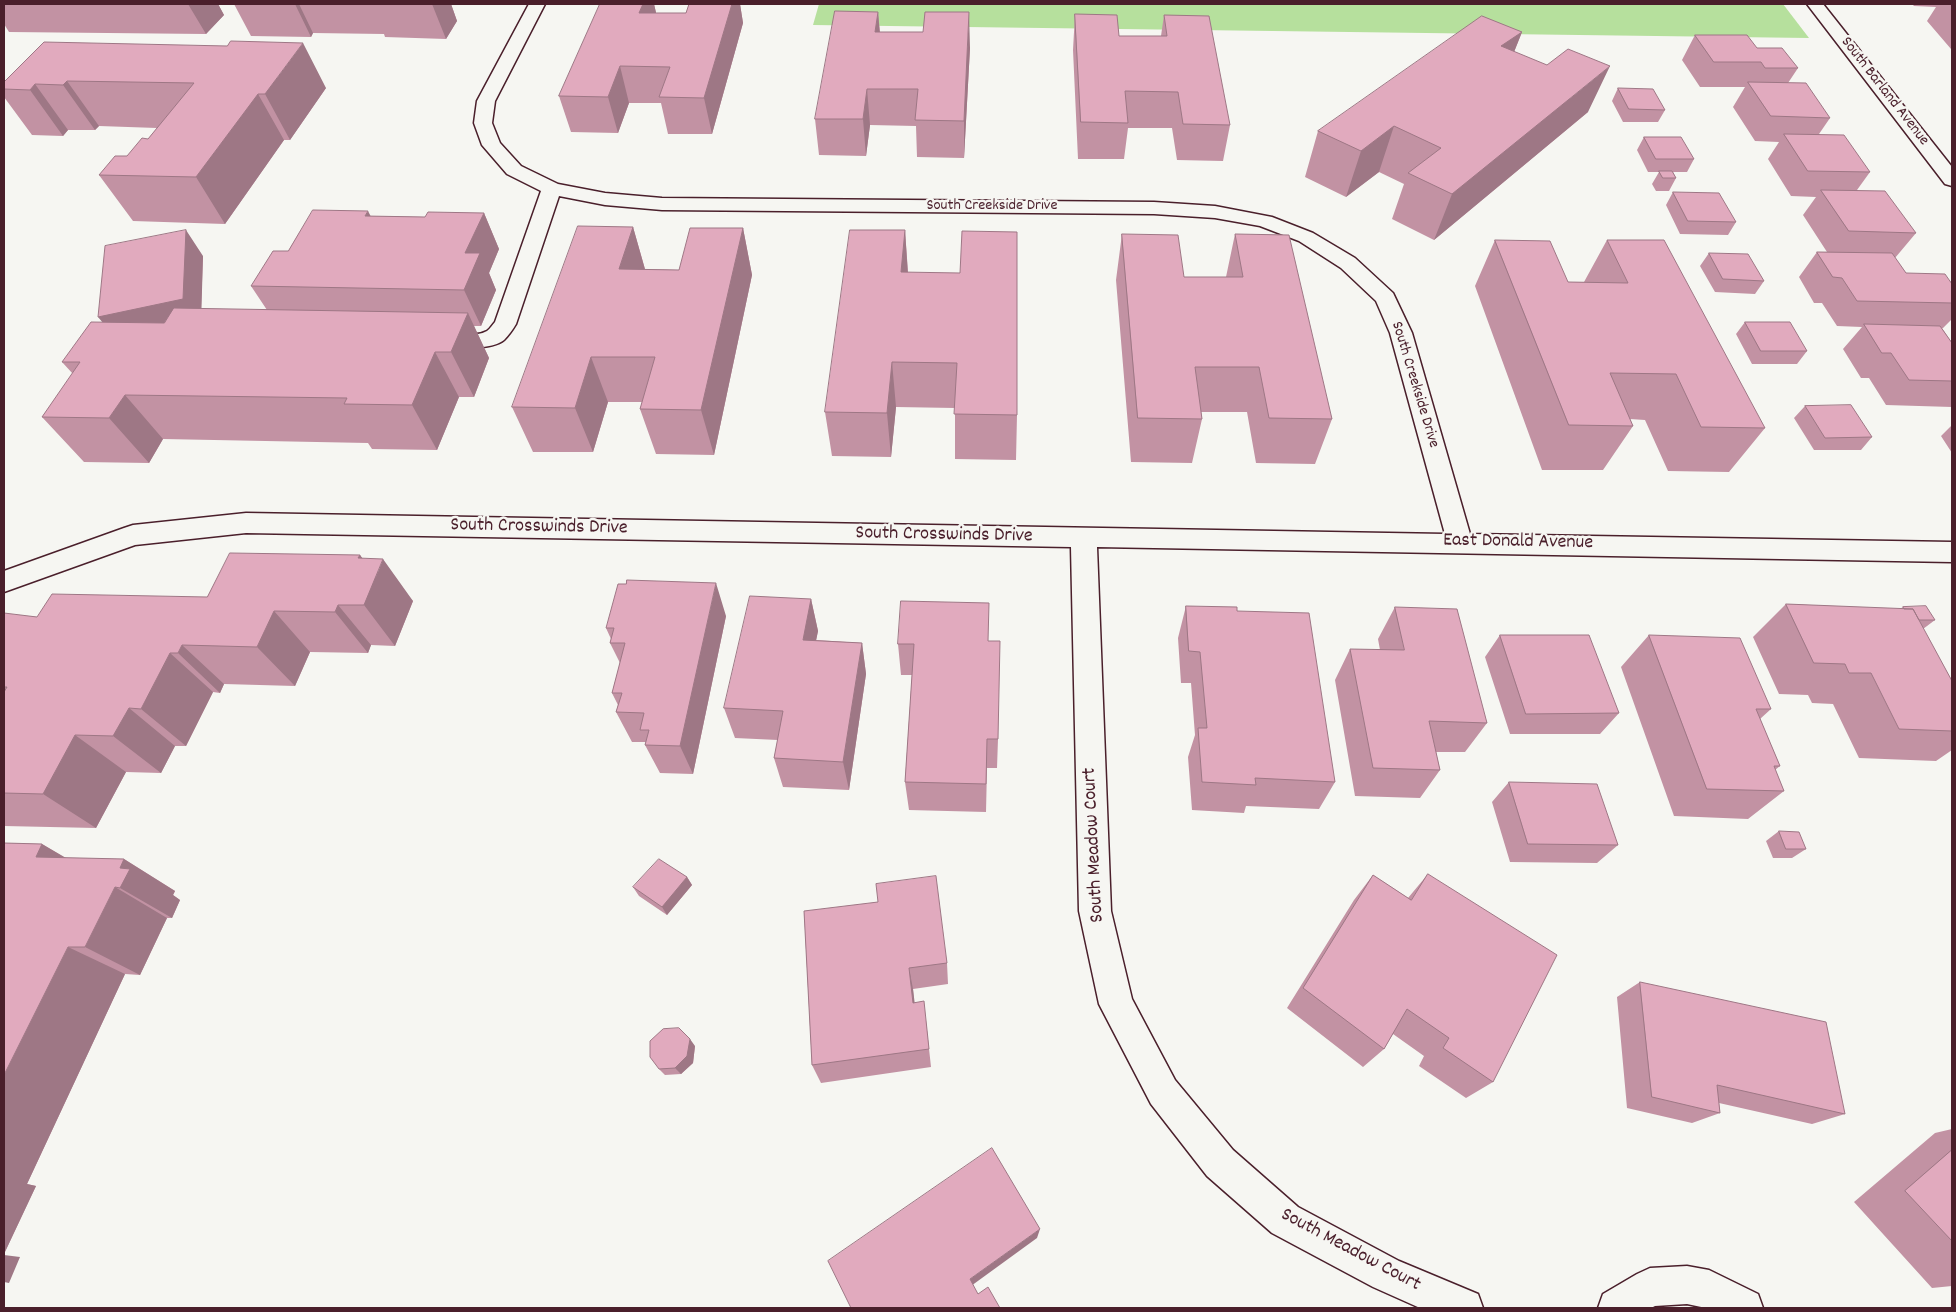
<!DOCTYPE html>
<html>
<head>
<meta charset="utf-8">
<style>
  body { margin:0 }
  #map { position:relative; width:1956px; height:1312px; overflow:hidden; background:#f6f6f2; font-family:Dekko,sans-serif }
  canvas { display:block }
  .frame { position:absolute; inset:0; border:5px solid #4a1f2b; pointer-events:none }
</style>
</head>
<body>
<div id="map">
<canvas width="1956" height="1312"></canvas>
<div class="frame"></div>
</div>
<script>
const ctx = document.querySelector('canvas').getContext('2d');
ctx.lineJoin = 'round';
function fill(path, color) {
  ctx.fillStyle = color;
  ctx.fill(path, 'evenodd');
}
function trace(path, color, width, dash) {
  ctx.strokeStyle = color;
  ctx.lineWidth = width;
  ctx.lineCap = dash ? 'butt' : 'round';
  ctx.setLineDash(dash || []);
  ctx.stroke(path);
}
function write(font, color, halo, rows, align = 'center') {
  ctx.font = font + ' Dekko,sans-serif';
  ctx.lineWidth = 5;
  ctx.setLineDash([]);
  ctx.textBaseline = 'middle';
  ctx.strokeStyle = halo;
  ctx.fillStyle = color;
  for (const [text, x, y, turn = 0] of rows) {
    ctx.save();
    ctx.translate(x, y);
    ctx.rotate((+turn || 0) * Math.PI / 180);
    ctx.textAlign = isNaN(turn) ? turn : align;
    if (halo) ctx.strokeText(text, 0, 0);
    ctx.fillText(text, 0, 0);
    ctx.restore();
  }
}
fill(new Path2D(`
  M819,4H1783L1809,38L813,25Z`), '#b6e09d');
const minor = new Path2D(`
  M529,4H545L495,101L492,123L500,143L521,166L558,184L605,193L662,198L1154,202L1215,206L1272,217L1313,233L1355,258L1393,293L1412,333L1470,534L1952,542V562L1097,547L1111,911L1132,999L1175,1080L1233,1150L1298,1207L1399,1261L1478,1294L1483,1308H1420L1373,1287L1272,1233L1207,1176L1151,1104L1099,1004L1079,911L1071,547L246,533L135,545L4,592V571L124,528L133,525L246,513L1445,534L1390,333L1376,301L1341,268L1299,241L1260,226L1215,218L1154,214L662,210L605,205L559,196L516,324C513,329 509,335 504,340C493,350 449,350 435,346L432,341L435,336C451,331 472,339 487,331C490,329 493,324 495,322L541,191L507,174L482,145L474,123L477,101Z
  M1807,4H1823L1952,167V186L1945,184Z
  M1687,1266L1709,1270L1758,1294L1763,1308H1706L1687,1304L1655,1306L1651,1308H1598L1603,1294L1637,1274L1650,1268Z`);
trace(minor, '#4a1f2b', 3);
fill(minor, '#f6f6f2');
fill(new Path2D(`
  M4,4H218L224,15L206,34L9,32L4,24Z
  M234,4H451L457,21L446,39L385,37L384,34L313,33L311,37L251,36Z
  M600,4H654L656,13H686L689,4H740L743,23L712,134H668L661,103H629L618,133L571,132L559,96Z
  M1912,4H1952V49H1951L1927,21L1936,7L1914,6Z
  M878,12L880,32L970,48L964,158L917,157L916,126L870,125L866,156L819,155L815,119Z
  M1075,14L1119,36H1161L1164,15L1230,125L1223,161L1177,160L1172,128H1128L1124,159H1078L1073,50Z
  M1522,32L1514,52L1588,112L1434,240L1392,219L1404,184L1379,172L1346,197L1305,177L1318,131Z
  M1695,35L1757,48L1798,68L1788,83L1830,118L1819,134L1870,172L1857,190L1916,233L1895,258L1906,273L1952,284V319L1943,328H1942L1952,343V407L1886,405L1869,378H1861L1843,349L1862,327L1837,326L1822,303H1814L1799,277L1817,252H1827L1803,215L1816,197L1791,196L1768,159L1779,142L1755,141L1733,107L1745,87H1700L1682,60Z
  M44,42L326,88L290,140H284L225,224L133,221L99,175L127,156L148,139L157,128L99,126L95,130H68L63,136L32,135L4,97V82Z
  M1618,88L1665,110L1658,122H1623L1612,101Z
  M1644,137L1694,159L1687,172H1673L1676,178L1669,191H1656L1652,184L1659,172H1648L1637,150Z
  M1673,192L1736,222L1728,235L1680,234L1666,205Z
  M484,213L499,249L489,273L496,290L481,326H474L489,358L474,397H459L437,450L372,449L368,443L163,439L149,463L84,462L42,417L73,374L62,362L103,322L203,256L201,309L267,310L251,286L288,251L371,216L425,217Z
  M633,227L645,269L679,270L743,228L752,275L714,455L656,454L640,409L642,402H608L593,452H533L512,407Z
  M905,230L908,272L1017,415L1016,460L955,459V408L896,407L891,457L832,456L825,412Z
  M1122,234L1184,277H1226L1235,234L1332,419L1315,464L1256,463L1247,412H1201L1202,419L1192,463L1131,462L1116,280Z
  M1495,240L1568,282H1584L1607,240L1765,428L1729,472L1668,471L1645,420L1630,419L1633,426L1603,470H1542L1475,286Z
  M1709,253L1764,281L1755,294L1715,292L1700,266Z
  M1745,322L1807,351L1797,364H1752L1736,334Z
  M1805,406L1872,437L1861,450H1814L1794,418Z
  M1952,425V453L1941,436Z
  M360,555L362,558L413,601L395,646L371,645L368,653L310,652L295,686L224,684L220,693L213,692L186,746H175L161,773L126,772L96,828L4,826V614L37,617L207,597Z
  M811,599L818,631L816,640L862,643L866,674L849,790L783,787L774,758L778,740L735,738L724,708Z
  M1786,604L1900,609L1903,607L1935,620L1923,629L1952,681V750L1936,761L1859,758L1833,704L1812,703L1808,695L1779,694L1753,637Z
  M1186,606L1237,611L1335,782L1319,809L1246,806L1244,813L1192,810L1188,757L1195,735L1191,683H1181L1178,638Z
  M1395,607L1487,723L1465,752H1436L1440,770L1420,798L1355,796L1335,680L1350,649L1380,650L1378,639Z
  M726,616L693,774L660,773L645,745L646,742H632L616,712L618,705L612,693L620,663L610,643L611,639L606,628Z
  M1500,635L1619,713L1600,734H1510L1485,657Z
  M1649,635L1771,709L1760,719L1780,766L1775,770L1784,791L1748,819L1674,816L1621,667Z
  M988,641L998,739L997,768H987L986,812L909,810L905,782L912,675H901L898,644Z
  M1509,782L1618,845L1597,863L1510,862L1492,802Z
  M1779,831L1806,849L1792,858H1773L1766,841Z
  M4,843L42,844L65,858L124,859L175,891L173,895L180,900L172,918H167L140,975L125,974L27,1184L36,1186L4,1254Z
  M1428,874L1493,1082L1466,1098L1419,1066L1424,1056L1393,1034L1384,1049L1363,1067L1287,1008L1354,900L1373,875L1408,898Z
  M687,877L692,885L667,915L639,896L633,887Z
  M804,911L947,963L948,984L913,989L914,1002L926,1021L931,1067L821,1083L812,1065Z
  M1640,982L1845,1114L1812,1124L1719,1103L1720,1113L1692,1123L1627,1108L1617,997Z
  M695,1046L693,1063L681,1074L665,1075L659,1069Z
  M1952,1129V1286L1932,1288L1854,1202L1935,1133Z`), '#c292a3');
fill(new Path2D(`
  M188,4H218L224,15L206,34Z
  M295,4H299L313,33L311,37Z
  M432,4H451L457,21L446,39Z
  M643,4H654L658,21L639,13Z
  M732,4H740L743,23L712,134L704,98Z
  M878,12L881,48L875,32Z
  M969,12L970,48L964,158V121Z
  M1522,32L1504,77L1501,46Z
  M303,43L326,88L290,140L265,94Z
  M620,66L629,103L618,133L608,97Z
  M1610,66L1588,112L1434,240L1452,194Z
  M67,81L99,126L95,130L63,85Z
  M35,84L68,130L63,136L30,90Z
  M867,89L870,125L866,156L863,119Z
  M258,94L284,140L225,224L196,177Z
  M1394,126L1379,172L1346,197L1361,151Z
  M368,211L387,248L365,216Z
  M484,213L499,249L489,273L496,290L481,326L464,290L465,253Z
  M633,227L646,273L619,269Z
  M743,228L752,275L714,455L701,410Z
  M186,230L203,256L201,324L119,342L98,317Z
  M905,230L908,276L901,272Z
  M468,313L489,358L474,397L451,352Z
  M435,352L459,397L437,450L412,405Z
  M591,357L608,402L593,452L575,408Z
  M892,362L896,407L891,457L887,413Z
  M125,395L163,439L149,463L109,418Z
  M360,555L376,577L383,559L413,601L395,646L364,605L358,558Z
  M716,583L726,616L693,774L680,746Z
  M811,599L818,631L810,671L803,640Z
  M338,605L371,645L368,653L335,612Z
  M274,611L310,652L295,686L257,647Z
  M862,643L866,674L849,790L843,762Z
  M182,645L224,684L220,693L178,653Z
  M170,653L213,692L186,746L141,709Z
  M129,708L175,746L161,773L113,736Z
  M75,735L126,772L96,828L43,794Z
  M42,844L97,876L36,857Z
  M124,859L175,891L173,895L180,900L172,918L120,888V868Z
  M687,877L692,885L667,915L662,907Z
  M115,887L167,918L140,975L85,947Z
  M68,947L125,974L27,1184L36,1186L4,1254V1075Z
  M909,968L913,989L917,1022L913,1003Z
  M690,1039L695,1046L693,1063L681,1074L675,1068Z
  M1040,1229L1037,1238L971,1286L970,1279Z
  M4,1255L20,1257L9,1283L4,1282Z`), '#9e7785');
const building = new Path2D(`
  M600,4H643L639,13H686L689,4H732L704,98L659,97L670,67L620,66L608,97L559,96Z
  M835,11L878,12L875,32H923L925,12H969L964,121L915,120L918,89H867L863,119H815Z
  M1075,14L1117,15L1119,36H1167L1164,15L1209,16L1230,125L1183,124L1178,92L1125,91L1128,123L1081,122Z
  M1482,16L1522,32L1501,46L1547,65L1568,49L1610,66L1452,194L1408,173L1441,148L1394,126L1361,151L1318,131Z
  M1695,35H1747L1757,48H1782L1798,68H1765L1761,62H1714Z
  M231,41L303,43L265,94H258L196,177L99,175L115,156H127L142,138L148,139L194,83L67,81L63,85L35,84L30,90L4,89V82L44,42L227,46Z
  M1748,82L1806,83L1830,118L1771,116Z
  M1618,88L1653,89L1665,110L1629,109Z
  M1784,134L1844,135L1870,172L1808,171Z
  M1644,137H1681L1694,159H1656Z
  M1659,171H1672L1676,178H1663Z
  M1821,190L1885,191L1916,233L1849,231Z
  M1673,192L1719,193L1736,222L1688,221Z
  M313,210L368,211L365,216L425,217L428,212L484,213L465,253H480L464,290L251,286L273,251H288Z
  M578,226L633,227L619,269L679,270L690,228H743L701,410L640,409L655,357H591L575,408L512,407Z
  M186,230L183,299L98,317L105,246Z
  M850,230H905L901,272L960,273L962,231L1017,232V415L954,414L957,363L892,362L887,413L825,412Z
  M1122,234L1178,235L1184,277H1243L1235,234L1289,235L1332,419L1269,418L1259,367H1195L1202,419L1138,418Z
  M1495,240L1550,241L1568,282L1628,283L1607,240H1664L1765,428L1701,427L1676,374L1610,373L1633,426L1569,425Z
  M1817,252L1892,253L1906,273L1945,274L1952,284V303L1857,301L1842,278L1833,277Z
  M1709,253L1748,254L1764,281L1723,279Z
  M174,308L468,313L451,352H435L412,405L344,404L347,398L125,395L109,418L42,417L80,362H62L91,322L164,323Z
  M1745,322H1790L1807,351H1761Z
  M1864,324L1940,326L1952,343V381L1909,380L1891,353H1882Z
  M1851,405L1872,437L1825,438L1805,406Z
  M230,553L360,555L358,558L383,559L364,605H338L335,612L274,611L257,647L182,645L178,653H170L141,709L129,708L113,736L75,735L43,794L4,793V692L7,687H4V613L37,617L52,594L207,597Z
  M627,580L716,583L680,746L645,745L649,730H640L644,713L616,712L622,693H612L625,643H610L614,628H606L618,584H626Z
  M750,596L811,599L803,640L862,643L843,762L774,758L783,711L724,708Z
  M901,601L989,603L988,641H1000L998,739H987L986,784L905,782L914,644H898Z
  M1786,604L1913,609L1952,681V731L1899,729L1871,673H1849L1845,664L1814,663Z
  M1186,606L1237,607V611L1309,613L1335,782L1255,778L1256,785L1202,782L1198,728H1207L1200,652L1189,651Z
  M1926,606L1935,620H1919L1913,609H1904L1903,607Z
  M1395,607L1457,609L1487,723L1429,721L1440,770L1373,768L1350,649L1404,650Z
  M1500,635H1589L1619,713L1526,714Z
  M1649,635L1740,638L1771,709H1756L1780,766H1774L1784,791L1707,789Z
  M1509,782L1597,784L1618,845L1528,844Z
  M1779,831L1799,832L1806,849H1786Z
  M4,843L42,844L36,857L124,859L120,868L130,869L120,888L115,887L85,947H68L4,1075Z
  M659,859L687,877L662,907L633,887Z
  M1428,874L1557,955L1493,1082L1443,1048L1449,1038L1407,1009L1384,1049L1303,988L1373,875L1411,900Z
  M936,876L947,963L909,968L913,1003L924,1001L929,1049L812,1065L804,911L878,902L876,884Z
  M1640,982L1826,1022L1845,1114L1717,1085L1720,1113L1652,1097Z
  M679,1028L690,1039L687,1056L675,1068L659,1069L650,1057V1041L663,1029Z
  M992,1148L1040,1229L970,1279L978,1294L988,1287L1000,1308H851L828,1261Z
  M1952,1150V1241L1905,1191Z`);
fill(building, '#e1aabe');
trace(building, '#9e7785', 1);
write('16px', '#4a1f2b', '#f6f6f2', [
  ["South Barland Avenue",1884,92,52],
  ["South Creekside Drive",992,207],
  ["South Creekside Drive",1414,385,73]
]);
write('20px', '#4a1f2b', '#f6f6f2', [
  ["South Crosswinds Drive",539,528,1],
  ["South Crosswinds Drive",944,536,1],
  ["East Donald Avenue",1518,543,1],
  ["South Meadow Court",1095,845,-93],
  ["South Meadow Court",1350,1251,28]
]);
</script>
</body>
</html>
